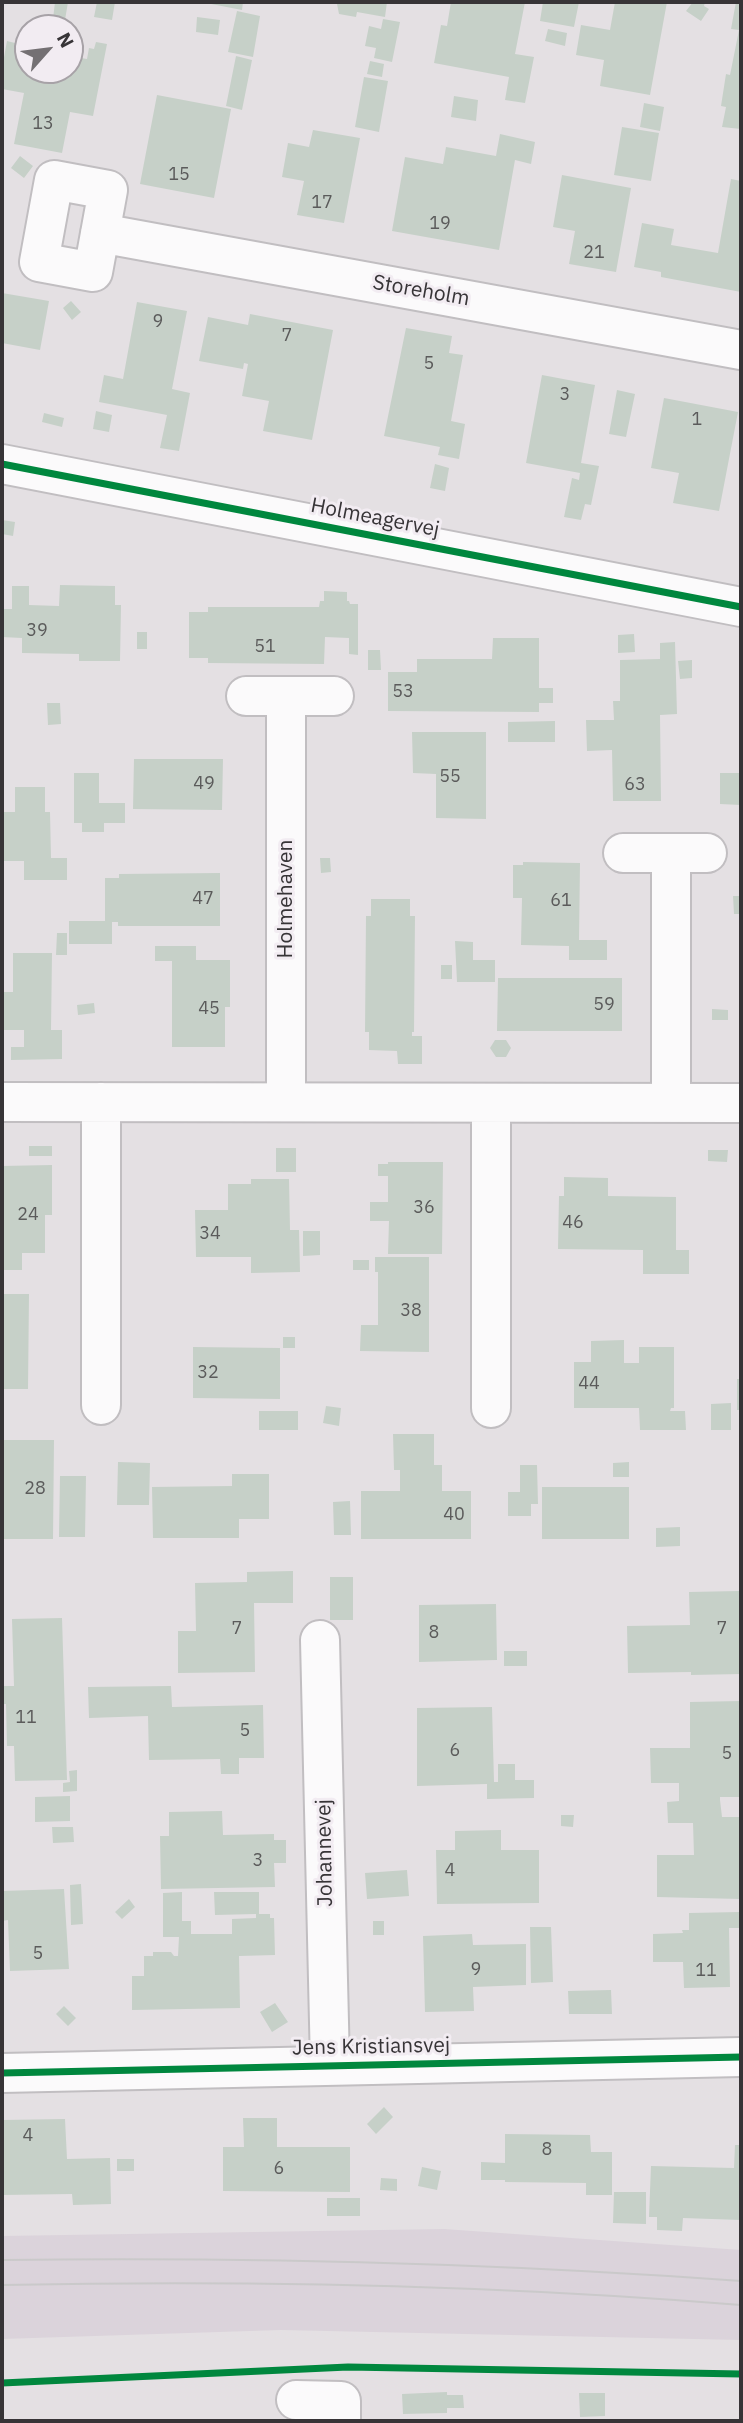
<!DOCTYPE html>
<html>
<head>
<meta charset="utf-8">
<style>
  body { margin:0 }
  #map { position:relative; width:743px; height:2423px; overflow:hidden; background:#e4e0e3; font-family:"IBM Plex Sans",sans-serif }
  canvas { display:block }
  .frame { position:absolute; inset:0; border:4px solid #373437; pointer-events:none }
  .north { position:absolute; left:14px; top:14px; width:70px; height:70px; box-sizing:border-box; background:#f2ecf2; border:2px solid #a7a2a7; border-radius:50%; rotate:62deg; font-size:19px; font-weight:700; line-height:28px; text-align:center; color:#373437 }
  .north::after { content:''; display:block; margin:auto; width:24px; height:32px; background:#747073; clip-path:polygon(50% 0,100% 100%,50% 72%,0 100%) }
</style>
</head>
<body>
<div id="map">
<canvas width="743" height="2423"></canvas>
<div class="frame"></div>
<div class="north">N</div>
</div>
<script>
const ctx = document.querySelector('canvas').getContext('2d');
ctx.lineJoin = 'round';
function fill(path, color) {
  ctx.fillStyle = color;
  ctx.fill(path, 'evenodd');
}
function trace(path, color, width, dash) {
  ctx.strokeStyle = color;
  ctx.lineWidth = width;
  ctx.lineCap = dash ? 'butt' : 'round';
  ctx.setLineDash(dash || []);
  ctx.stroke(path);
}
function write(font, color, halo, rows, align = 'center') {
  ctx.font = font + ' "IBM Plex Sans",sans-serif';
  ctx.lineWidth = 6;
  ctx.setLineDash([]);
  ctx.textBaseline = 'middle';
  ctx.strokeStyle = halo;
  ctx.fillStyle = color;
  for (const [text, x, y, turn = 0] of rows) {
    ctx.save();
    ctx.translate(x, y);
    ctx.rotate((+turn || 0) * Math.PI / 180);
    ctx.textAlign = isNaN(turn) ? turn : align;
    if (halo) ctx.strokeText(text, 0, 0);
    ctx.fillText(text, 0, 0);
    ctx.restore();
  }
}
fill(new Path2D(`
  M444,2229L741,2250V2340L281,2330L2,2339V2236Z`), '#dbd3db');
fill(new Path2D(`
  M55,2H68L65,20L53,19Z
  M97,2H115L112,20L94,17Z
  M201,2H243L242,10Z
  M331,2H387L385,17L357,12L356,17L339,14L337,4Z
  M451,2H525L515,54L534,57L525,103L505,100L509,77L434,63L441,25L447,26Z
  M543,2H579L574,27L540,21Z
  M615,2H667L650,95L600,86L604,60L576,55L581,25L610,30Z
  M693,2H705L704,6L709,9L701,21L686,11Z
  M736,2H741V129L722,127L726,107L721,106L726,74L730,75L739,30L731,29Z
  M237,11L260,16L253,57L228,52Z
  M197,17L220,20L218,35L196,32Z
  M383,19L400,22L392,62L374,58L376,48L365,46L369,26L381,29Z
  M548,29L567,33L565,46L545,41Z
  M16,37L28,40V70H70V53L81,55V58L87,59L89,48L94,49L96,42L107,44L93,116L70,112L62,153L14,144L24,93L2,89V68L7,41L15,43Z
  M236,56L252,60L242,110L226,106Z
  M370,61L384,64L382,77L367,74Z
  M364,77L388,81L379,132L355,127Z
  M157,95L231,109L214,198L140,184Z
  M454,96L478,100L476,121L451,117Z
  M644,103L664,107L660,131L640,127Z
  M622,127L659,133L651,181L614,175Z
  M313,130L360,138L344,223L297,215L304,181L282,177L288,143L309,147Z
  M500,134L535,142L531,164L515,160L499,250L392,231L405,157L443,164L446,147L496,156Z
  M20,156L33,166L24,178L11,168Z
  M562,175L631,188L616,272L569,264L575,231L553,227Z
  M731,179L741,181V292L661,277V272L634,267L642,223L674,229L671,245L718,253Z
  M2,293L49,301L40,350L2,343Z
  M71,301L81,312L72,320L63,308Z
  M137,302L187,311L172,389L190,393L179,451L160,448L167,415L99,402L104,375L123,379Z
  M250,314L333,330L312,440L263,431L269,401L242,396L248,364L244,363L243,369L199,361L208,317L248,325Z
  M406,328L452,336L449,353L463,355L451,421L465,424L459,459L438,455L440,447L384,436Z
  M542,375L595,385L581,463L599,466L591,505L585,504L581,520L564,517L572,478L579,480L580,473L526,463Z
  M617,390L635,394L626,437L609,434Z
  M664,398L738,412L719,511L673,503L679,473L651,468Z
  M96,411L112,415L109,432L93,429Z
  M44,413L64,418L62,427L42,422Z
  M435,464L449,468L445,491L430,488Z
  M2,520L15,522L13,536L2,534Z
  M60,585L115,586V605H121L120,661H79V654L22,653V638L2,637V609H12V586H29V605L59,606Z
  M324,591L347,592V601H349L350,604H358V655L349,654V638L325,637L324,664L208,663V658H189V612H208V607H319L320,601H324Z
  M137,632H147V649H137Z
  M634,634L635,652L618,653V635Z
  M493,638H539V688H553V703H539V712L388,711V672H417V659H492Z
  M675,642L677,714L660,715L661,801H613L612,750L587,751L586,720H614L613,701H620V660L660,659V643Z
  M368,650H380L381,670H368Z
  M692,660V678L680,679L678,661Z
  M47,703H60L61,724L48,725Z
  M555,721V742H508V722Z
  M412,732H486V819L436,818V774L413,773Z
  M134,759H223L222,810L133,809Z
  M74,773H99V803H125V823H104V832H82V823H74Z
  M720,773H741V805L720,804Z
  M15,787H45V812H50L51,858H67V880H24V861H2V812H15Z
  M320,858H330L331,872L321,873Z
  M523,862L580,863L579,940H607V960H569V946L521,945L522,898H513V865H523Z
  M220,873V926H118V922H112V944H69V921H105V878H119V874Z
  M733,896H741V914H734Z
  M371,899H410V916H415L414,1032H412V1036H422V1064H398L397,1051L369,1050V1032H365L366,916H371Z
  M57,933H67V955H56Z
  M455,941L473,942V960H495V982H457Z
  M155,946H196V960H230V1007H225V1047H172V961H155Z
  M13,953H52L51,1030H62V1059L11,1060V1047H24V1030H2V992H13Z
  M441,965H452V979H441Z
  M498,978H622V1031H497Z
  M94,1003L95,1013L78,1015L77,1005Z
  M712,1009L728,1010V1020H712Z
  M495,1040H506L511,1048L506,1057H496L490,1048Z
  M29,1146H52V1156H29Z
  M276,1148H296V1172H276Z
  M708,1150H728L727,1162L708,1161Z
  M388,1162H443L442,1254H388L389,1221H370V1202H388V1176H378V1164H388Z
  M52,1165V1215H45V1253H22V1270H2V1166Z
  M564,1177L608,1178V1196L676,1197V1250H689V1274H643V1250L558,1249L559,1196H564Z
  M251,1179H289L290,1230H299L300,1272L251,1273V1257H196L195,1210H228V1184H251Z
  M303,1231H320V1255L303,1256Z
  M375,1257H429V1352L360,1351L361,1325H378V1272H375Z
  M353,1260H369V1270H353Z
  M2,1294H29L28,1389H2Z
  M283,1337H295V1348H283Z
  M624,1340V1363H639V1347H674V1408H671L670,1411H685L686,1430H640L639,1408H574V1362H591V1341Z
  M193,1347L280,1348V1399L193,1398Z
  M737,1379H741V1410H737Z
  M731,1403V1430H711V1404Z
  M326,1406L341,1408L339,1426L323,1423Z
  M259,1411H298V1430H259Z
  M393,1434H434V1465H442V1491H471V1539H361V1491H400V1470H394Z
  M4,1440H54L53,1539H4Z
  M118,1462L150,1463L149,1505H117Z
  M629,1462V1477H613V1463Z
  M520,1465H537L538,1504H531V1516H508V1492H520Z
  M232,1474H269V1519H239V1538H153L152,1487L232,1486Z
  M60,1476H86L85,1537H59Z
  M542,1487H629V1539H542Z
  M350,1501L351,1535H334L333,1502Z
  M680,1527V1546L656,1547V1528Z
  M293,1571V1603H254L255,1672L178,1673V1631H196L195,1583L247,1582V1572Z
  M330,1577H353V1620H330Z
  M739,1591L741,1674L691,1675V1672L628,1673L627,1626L690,1625L689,1592Z
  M496,1604L497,1660L419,1662V1605Z
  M62,1618L67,1780L15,1781L14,1746H7L6,1704H2V1686H14L12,1619Z
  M504,1651H527V1666H504Z
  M171,1686L172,1707L263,1705L264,1758H239V1774H221L220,1759L149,1760L148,1716L89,1718L88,1687Z
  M741,1701V1797H720V1800L722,1817H741V1899L657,1897V1855H694L693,1823H668L667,1802L679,1801V1783H651L650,1748H690V1702Z
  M492,1707L494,1782H498V1764H515V1780H534V1798L487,1799V1784L417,1786V1708Z
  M77,1770V1791L63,1792V1783L70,1782L69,1771Z
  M70,1796V1821L35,1822V1797Z
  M222,1811L223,1835L274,1834V1840H286V1863H274L275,1887L161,1889L160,1836H169V1812Z
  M561,1815H574L573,1827L561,1826Z
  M52,1827H73L74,1842L53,1843Z
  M501,1830V1850H539V1903L437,1904L436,1850H455V1831Z
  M407,1870L409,1896L367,1899L365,1873Z
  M81,1884L83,1924L71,1925L70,1885Z
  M64,1889L69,1969L10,1971L8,1920L2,1921V1891Z
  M182,1892V1921H191V1934H232V1919L256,1918V1914L215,1915L214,1892H259V1914H270V1918H274L275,1955L239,1956L240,2008L132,2010V1976H144V1956H153V1952H171L174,1956H178L179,1937H163V1893Z
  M129,1899L135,1907L122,1919L115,1912Z
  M740,1912L741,1928H729L730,1987L684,1988L683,1962H653V1934L683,1933L682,1930H689V1913Z
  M373,1921H384V1935H373Z
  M530,1927H551L553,1982L531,1983Z
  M472,1934L473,1945L526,1944V1985L473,1987L474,2011L425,2012L423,1936Z
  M611,1990L612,2014H569L568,1991Z
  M275,2003L288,2022L272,2032L260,2012Z
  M64,2006L76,2018L68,2026L56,2014Z
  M384,2107L393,2117L376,2134L367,2124Z
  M243,2118H277V2147H350V2192L223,2191V2147H244Z
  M65,2119L67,2159L110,2158L111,2204L73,2205L72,2194L2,2195V2120Z
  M505,2134L590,2135L591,2152H612V2195H586V2183L505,2182V2180H481V2162L505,2163Z
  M735,2145H741V2220L683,2218L682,2231L657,2230V2217H649L651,2166L734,2168Z
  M117,2159H134V2171H117Z
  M422,2167L441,2171L437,2190L418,2186Z
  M381,2178L397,2179V2191L380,2190Z
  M614,2192H646V2224L613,2223Z
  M327,2198H360V2216H327Z
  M447,2392V2395H463L464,2408H447V2413L403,2414L402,2394Z
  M579,2393H605V2416L580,2417Z`), '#c6d0c8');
const street = new Path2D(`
  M54,180L108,190L93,272L39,262Z
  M100,233L741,350
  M246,696H334
  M623,853H707
  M671,853V1103
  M2,1102L741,1103
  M101,1102V1405
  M286,1102V696
  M491,1103V1408
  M320,1640L330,2065
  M2,2073L741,2057
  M296,2400L341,2401V2421`);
const secondary = new Path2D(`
  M2,464L741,607`);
trace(street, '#c1bec1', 42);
trace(secondary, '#c1bec1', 42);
trace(street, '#fbfafb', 38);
trace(secondary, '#fbfafb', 38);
trace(new Path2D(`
  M2,2260C248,2257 495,2263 741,2281
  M2,2285C248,2280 495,2285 741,2305`), '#cac9ca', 2);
trace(new Path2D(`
  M2,464L741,607
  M2,2073L741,2057
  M2,2383L348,2367L741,2374`), '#00873e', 7);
write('18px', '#5b5b5b', null, [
  ["13",43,124],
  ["15",179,175],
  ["17",322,203],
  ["19",440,224],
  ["21",594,253],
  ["9",158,322],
  ["7",287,336],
  ["5",429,364],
  ["3",565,395],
  ["1",697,420],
  ["39",37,631],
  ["51",265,647],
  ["53",403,692],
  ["55",450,777],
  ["49",204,784],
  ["63",635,785],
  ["47",203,899],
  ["61",561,901],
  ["59",604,1005],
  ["45",209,1009],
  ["36",424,1208],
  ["24",28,1215],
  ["46",573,1223],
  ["34",210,1234],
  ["38",411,1311],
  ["32",208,1373],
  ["44",589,1384],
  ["28",35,1489],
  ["40",454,1515],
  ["7",237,1629],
  ["7",722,1629],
  ["8",434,1633],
  ["11",26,1718],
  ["5",245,1731],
  ["6",455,1751],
  ["5",727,1754],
  ["3",258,1861],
  ["4",450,1871],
  ["5",38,1954],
  ["9",476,1970],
  ["11",706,1971],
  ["4",28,2136],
  ["8",547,2150],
  ["6",279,2169]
]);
write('21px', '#373437', '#f2ecf2', [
  ["Storeholm",421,291,10],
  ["Holmeagervej",375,518,11],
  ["Holmehaven",286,899,-90],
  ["Johannevej",325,1853,-91],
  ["Jens Kristiansvej",371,2047,-1]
]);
</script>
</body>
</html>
